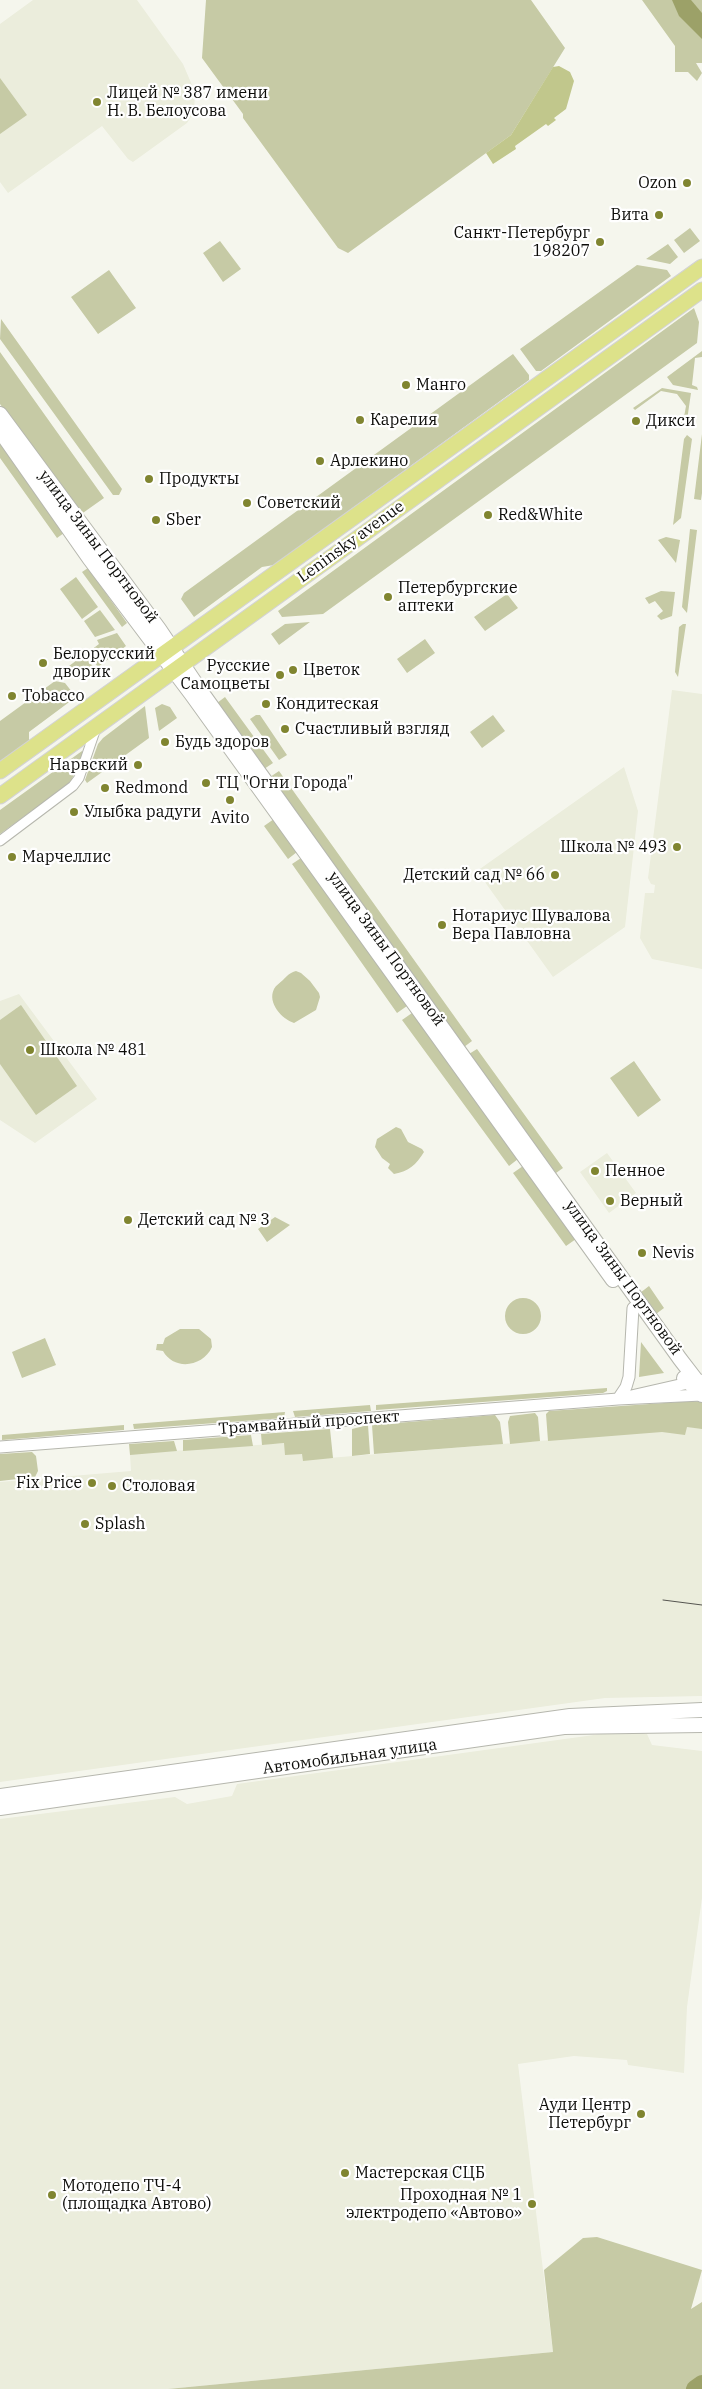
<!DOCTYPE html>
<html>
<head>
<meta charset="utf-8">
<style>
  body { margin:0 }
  canvas { display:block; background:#f5f6ed }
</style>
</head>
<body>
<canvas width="702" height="2389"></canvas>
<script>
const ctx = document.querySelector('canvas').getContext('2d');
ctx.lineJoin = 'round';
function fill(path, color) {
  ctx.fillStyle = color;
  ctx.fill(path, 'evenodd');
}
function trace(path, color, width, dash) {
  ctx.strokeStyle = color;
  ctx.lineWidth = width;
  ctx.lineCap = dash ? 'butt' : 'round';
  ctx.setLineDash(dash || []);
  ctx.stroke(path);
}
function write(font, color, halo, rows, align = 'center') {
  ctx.font = font + ' "IBM Plex Serif",serif';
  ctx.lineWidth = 4.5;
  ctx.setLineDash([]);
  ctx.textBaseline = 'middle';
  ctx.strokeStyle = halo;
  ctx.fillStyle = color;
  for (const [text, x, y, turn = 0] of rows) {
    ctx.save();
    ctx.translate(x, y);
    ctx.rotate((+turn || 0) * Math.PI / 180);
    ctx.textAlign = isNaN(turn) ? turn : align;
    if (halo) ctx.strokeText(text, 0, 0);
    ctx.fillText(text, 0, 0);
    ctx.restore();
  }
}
fill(new Path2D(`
  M33,0H137L183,64L195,92L194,112L187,123L133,162L128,159L102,126L8,193L0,182V24Z
  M672,690L702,694V969L652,959L640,938L645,893H654L655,885L651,884L648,878Z
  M624,767L638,811L625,927L553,977L477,871Z
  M19,994L97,1099L35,1143L0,1120V1001Z
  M607,1153L636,1193L609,1213L580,1172Z
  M686,1425L702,1428V1696L605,1698L0,1782V1482L131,1471L130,1454L285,1443L303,1453L304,1460L662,1431Z
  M623,1731L647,1734L652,1745L702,1751V1898L687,2007L684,2073L628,2065L627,2060L574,2056L518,2064L553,2352L168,2389H0V1819L175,1797L187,1804L232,1796L237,1784Z`), '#ebeddc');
fill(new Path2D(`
  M206,0H531L565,48L511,135L348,253L338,248L243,118V114L202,58Z
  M642,0H702V63H696L702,73L697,81L688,72H675V46Z
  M0,78L27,115L0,134Z
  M690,228L700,241L684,253L674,240Z
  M220,241L241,269L223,282L203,253Z
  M668,244L678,257L670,264L646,259Z
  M637,265L667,270L671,276L541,371H536L520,349Z
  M109,270L136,308L98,334L71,297Z
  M694,308L699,322L697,343L323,614L282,617L278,611Z
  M1,319L122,489L119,495H113L0,339Z
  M702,351V357L695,358L692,385L697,387L698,390L673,385L667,377Z
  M0,352L104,498L80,515L0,404Z
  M513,354L529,375V380L274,565L262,567L194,617L181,599L184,593Z
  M662,388L691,393L686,427L676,423L684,417L686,406L677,394L661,391L635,410L633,408Z
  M702,434V493L701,500L694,499Z
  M687,435L692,439L681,518L673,525L684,439Z
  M0,440L64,533L57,538L0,458Z
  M690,529L697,530L687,613L682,607Z
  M666,537L680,540L676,563L658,540Z
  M88,568L127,623L122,627L82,572Z
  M76,577L98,607L82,619L60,589Z
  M661,591L675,592L672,616L661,620L657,616L663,611L655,601L649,604L645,598Z
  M507,594L518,608L485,631L474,617Z
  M100,610L115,630L95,637L84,621Z
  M310,622L279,645L271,634L285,624Z
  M683,624H686L678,677L675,672L679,627Z
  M117,633L126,646L98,667L87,653L99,644L97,640Z
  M425,639L435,653L407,673L397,659Z
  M84,655L95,669L81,679L58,674Z
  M55,681L65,683L76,697L29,732V741L0,762V721Z
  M225,697L273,763L264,769L217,703Z
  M162,704L170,707L177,718L159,731L155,708Z
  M145,706L149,738L87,783L85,780L98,744L103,738Z
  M256,715H260L287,755L279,760L250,719Z
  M493,715L505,731L482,748L470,732Z
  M82,751L84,754L70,783L0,834V810Z
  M279,771L472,1041L464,1047L270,777Z
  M274,819L297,852L288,859L264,826Z
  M301,858L407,1006L397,1013L292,864Z
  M296,971L301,973L310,981L319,993L320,997L316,1010L294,1023C282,1019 267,1003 274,989C276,985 280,983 283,980C287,976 289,973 296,971Z
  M21,1005L77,1086L36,1115L0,1064V1020Z
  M412,1013L518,1159L509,1166L402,1020Z
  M477,1049L563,1168L556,1173L469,1054Z
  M634,1061L661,1100L638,1117L610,1078Z
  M396,1127L401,1129L408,1142L422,1149L424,1152C416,1165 409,1171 394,1174L388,1168L390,1164L382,1158L375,1147L377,1139Z
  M523,1166L576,1239L566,1246L513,1173Z
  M275,1217L290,1225L267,1242L258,1229Z
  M649,1286L664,1308L656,1314L640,1293Z
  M505 1316a18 18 0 1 1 36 0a18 18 0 1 1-36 0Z
  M180,1329H199L211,1339L212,1347C203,1367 174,1371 163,1351L156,1350L157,1344H163L165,1338Z
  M45,1338L56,1365L22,1378L12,1352Z
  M641,1342L664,1373L639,1377Z
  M607,1388V1391L603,1393L376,1410V1405Z
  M693,1401L702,1402V1429L687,1427L685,1435L662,1432L548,1441L546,1414L549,1411Z
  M370,1405L371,1411L295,1417L293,1411Z
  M285,1412L284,1418L134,1429L133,1424Z
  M535,1413L538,1417L540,1441L510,1444L508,1422L510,1416Z
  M495,1415L500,1422L503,1444L374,1454L372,1425Z
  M124,1425V1430L2,1440V1435Z
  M368,1425L370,1454L352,1456V1429Z
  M330,1429L333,1458L303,1461L302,1454L285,1455L284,1443L262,1445L261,1434Z
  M251,1435L253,1446L183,1451V1440Z
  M174,1441L177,1451L130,1455L129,1444Z
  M32,1452L36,1456L38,1471L35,1477L0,1481V1454Z
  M597,2237L702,2270L691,2309L702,2302V2389H168L553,2352L544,2270L583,2238Z`), '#c6caa5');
fill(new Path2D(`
  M559,66L570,72L574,81L566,109L554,118L556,120L548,126L546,124L515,146L516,149L493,164L486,153L511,135L553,67Z`), '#c1c78c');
fill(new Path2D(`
  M672,0H691L702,13V39L679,16Z`), '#9ca168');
trace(new Path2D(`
  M695,2389L702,2384`), '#9ca168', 18);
const minor = new Path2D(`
  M0,841L73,786L79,778L96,728`);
const tertiary = new Path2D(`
  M618,1399L626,1387L629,1377L633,1308
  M0,1447L618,1399L702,1395L697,1381L618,1399`);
const secondary = new Path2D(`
  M0,414L159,629L200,690L680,1359L697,1381L702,1382
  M0,431L89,558L192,695L613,1280
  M684,1378L702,1395
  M0,1796L570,1716L702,1710
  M0,1808L564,1727L702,1725`);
const primary = new Path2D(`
  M0,771L702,267
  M0,796L702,290`);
trace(minor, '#b6b7ae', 11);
trace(tertiary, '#b6b7ae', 13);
trace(secondary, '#b6b7ae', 16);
trace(primary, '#d3d3d3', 17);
trace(minor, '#fff', 9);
trace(tertiary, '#fff', 11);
trace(secondary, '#fff', 14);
trace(primary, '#dde28a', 15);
trace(new Path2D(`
  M663,1600L702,1605`), '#555550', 1);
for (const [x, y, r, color] of [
  [97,102,5,"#808530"],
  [687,183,5,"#808530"],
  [659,215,5,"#808530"],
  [600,242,5,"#808530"],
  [406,385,5,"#808530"],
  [360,420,5,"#808530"],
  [636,421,5,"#808530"],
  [320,461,5,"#808530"],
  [149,479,5,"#808530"],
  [247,503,5,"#808530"],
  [488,515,5,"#808530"],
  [156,520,5,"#808530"],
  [388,597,5,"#808530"],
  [43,663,5,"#808530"],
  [293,670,5,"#808530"],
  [280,675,5,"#808530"],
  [12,696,5,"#808530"],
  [266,704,5,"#808530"],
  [285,729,5,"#808530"],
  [165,742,5,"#808530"],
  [138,765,5,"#808530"],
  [206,783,5,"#808530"],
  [105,788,5,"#808530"],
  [230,800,5,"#808530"],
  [74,812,5,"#808530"],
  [677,847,5,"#808530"],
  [12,857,5,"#808530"],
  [555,875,5,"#808530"],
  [442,925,5,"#808530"],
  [30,1050,5,"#808530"],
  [595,1171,5,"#808530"],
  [610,1201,5,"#808530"],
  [128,1220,5,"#808530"],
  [642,1253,5,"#808530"],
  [92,1483,5,"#808530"],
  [112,1486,5,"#808530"],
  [85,1524,5,"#808530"],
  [641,2114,5,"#808530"],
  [345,2173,5,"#808530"],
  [52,2195,5,"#808530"],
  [532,2204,5,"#808530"]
]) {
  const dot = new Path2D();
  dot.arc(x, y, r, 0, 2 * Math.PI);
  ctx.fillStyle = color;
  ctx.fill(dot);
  trace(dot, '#fff', 2);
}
write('16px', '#0c0c09', '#fff', [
  ["Лицей № 387 имени",107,93],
  ["Н. В. Белоусова",107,111],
  ["Ozon",677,183,"right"],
  ["Вита",649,215,"right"],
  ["Санкт-Петербург",590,233,"right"],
  ["198207",590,251,"right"],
  ["Манго",416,385],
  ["Карелия",370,420],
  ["Дикси",646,421],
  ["Арлекино",330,461],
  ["Продукты",159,479],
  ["Советский",257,503],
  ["Red&White",498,515],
  ["Sber",166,520],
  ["Петербургские",398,588],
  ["аптеки",398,606],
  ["Белорусский",53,654],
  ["дворик",53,672],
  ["Русские",270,666,"right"],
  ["Самоцветы",270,684,"right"],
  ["Цветок",303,670],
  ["Tobacco",22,696],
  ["Кондитеская",276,704],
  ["Счастливый взгляд",295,729],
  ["Будь здоров",175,742],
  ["Нарвский",128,765,"right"],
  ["ТЦ \"Огни Города\"",216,783],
  ["Redmond",115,788],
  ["Улыбка радуги",84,812],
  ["Avito",230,818,"center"],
  ["Школа № 493",667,847,"right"],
  ["Марчеллис",22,857],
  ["Детский сад № 66",545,875,"right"],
  ["Нотариус Шувалова",452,916],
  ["Вера Павловна",452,934],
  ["Школа № 481",40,1050],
  ["Пенное",605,1171],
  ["Верный",620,1201],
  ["Детский сад № 3",138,1220],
  ["Nevis",652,1253],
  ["Fix Price",82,1483,"right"],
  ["Столовая",122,1486],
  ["Splash",95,1524],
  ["Ауди Центр",631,2105,"right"],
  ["Петербург",631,2123,"right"],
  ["Мастерская СЦБ",355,2173],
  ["Мотодепо ТЧ-4",62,2186],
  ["(площадка Автово)",62,2204],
  ["Проходная № 1",522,2195,"right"],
  ["электродепо «Автово»",522,2213,"right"]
], 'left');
write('16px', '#0c0c09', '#fff', [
  ["Leninsky avenue",351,542,-36],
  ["улица Зины Портновой",98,547,53],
  ["улица Зины Портновой",386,949,54],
  ["улица Зины Портновой",623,1278,54],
  ["Трамвайный проспект",309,1423,-4],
  ["Автомобильная улица",350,1757,-8]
]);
</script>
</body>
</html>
